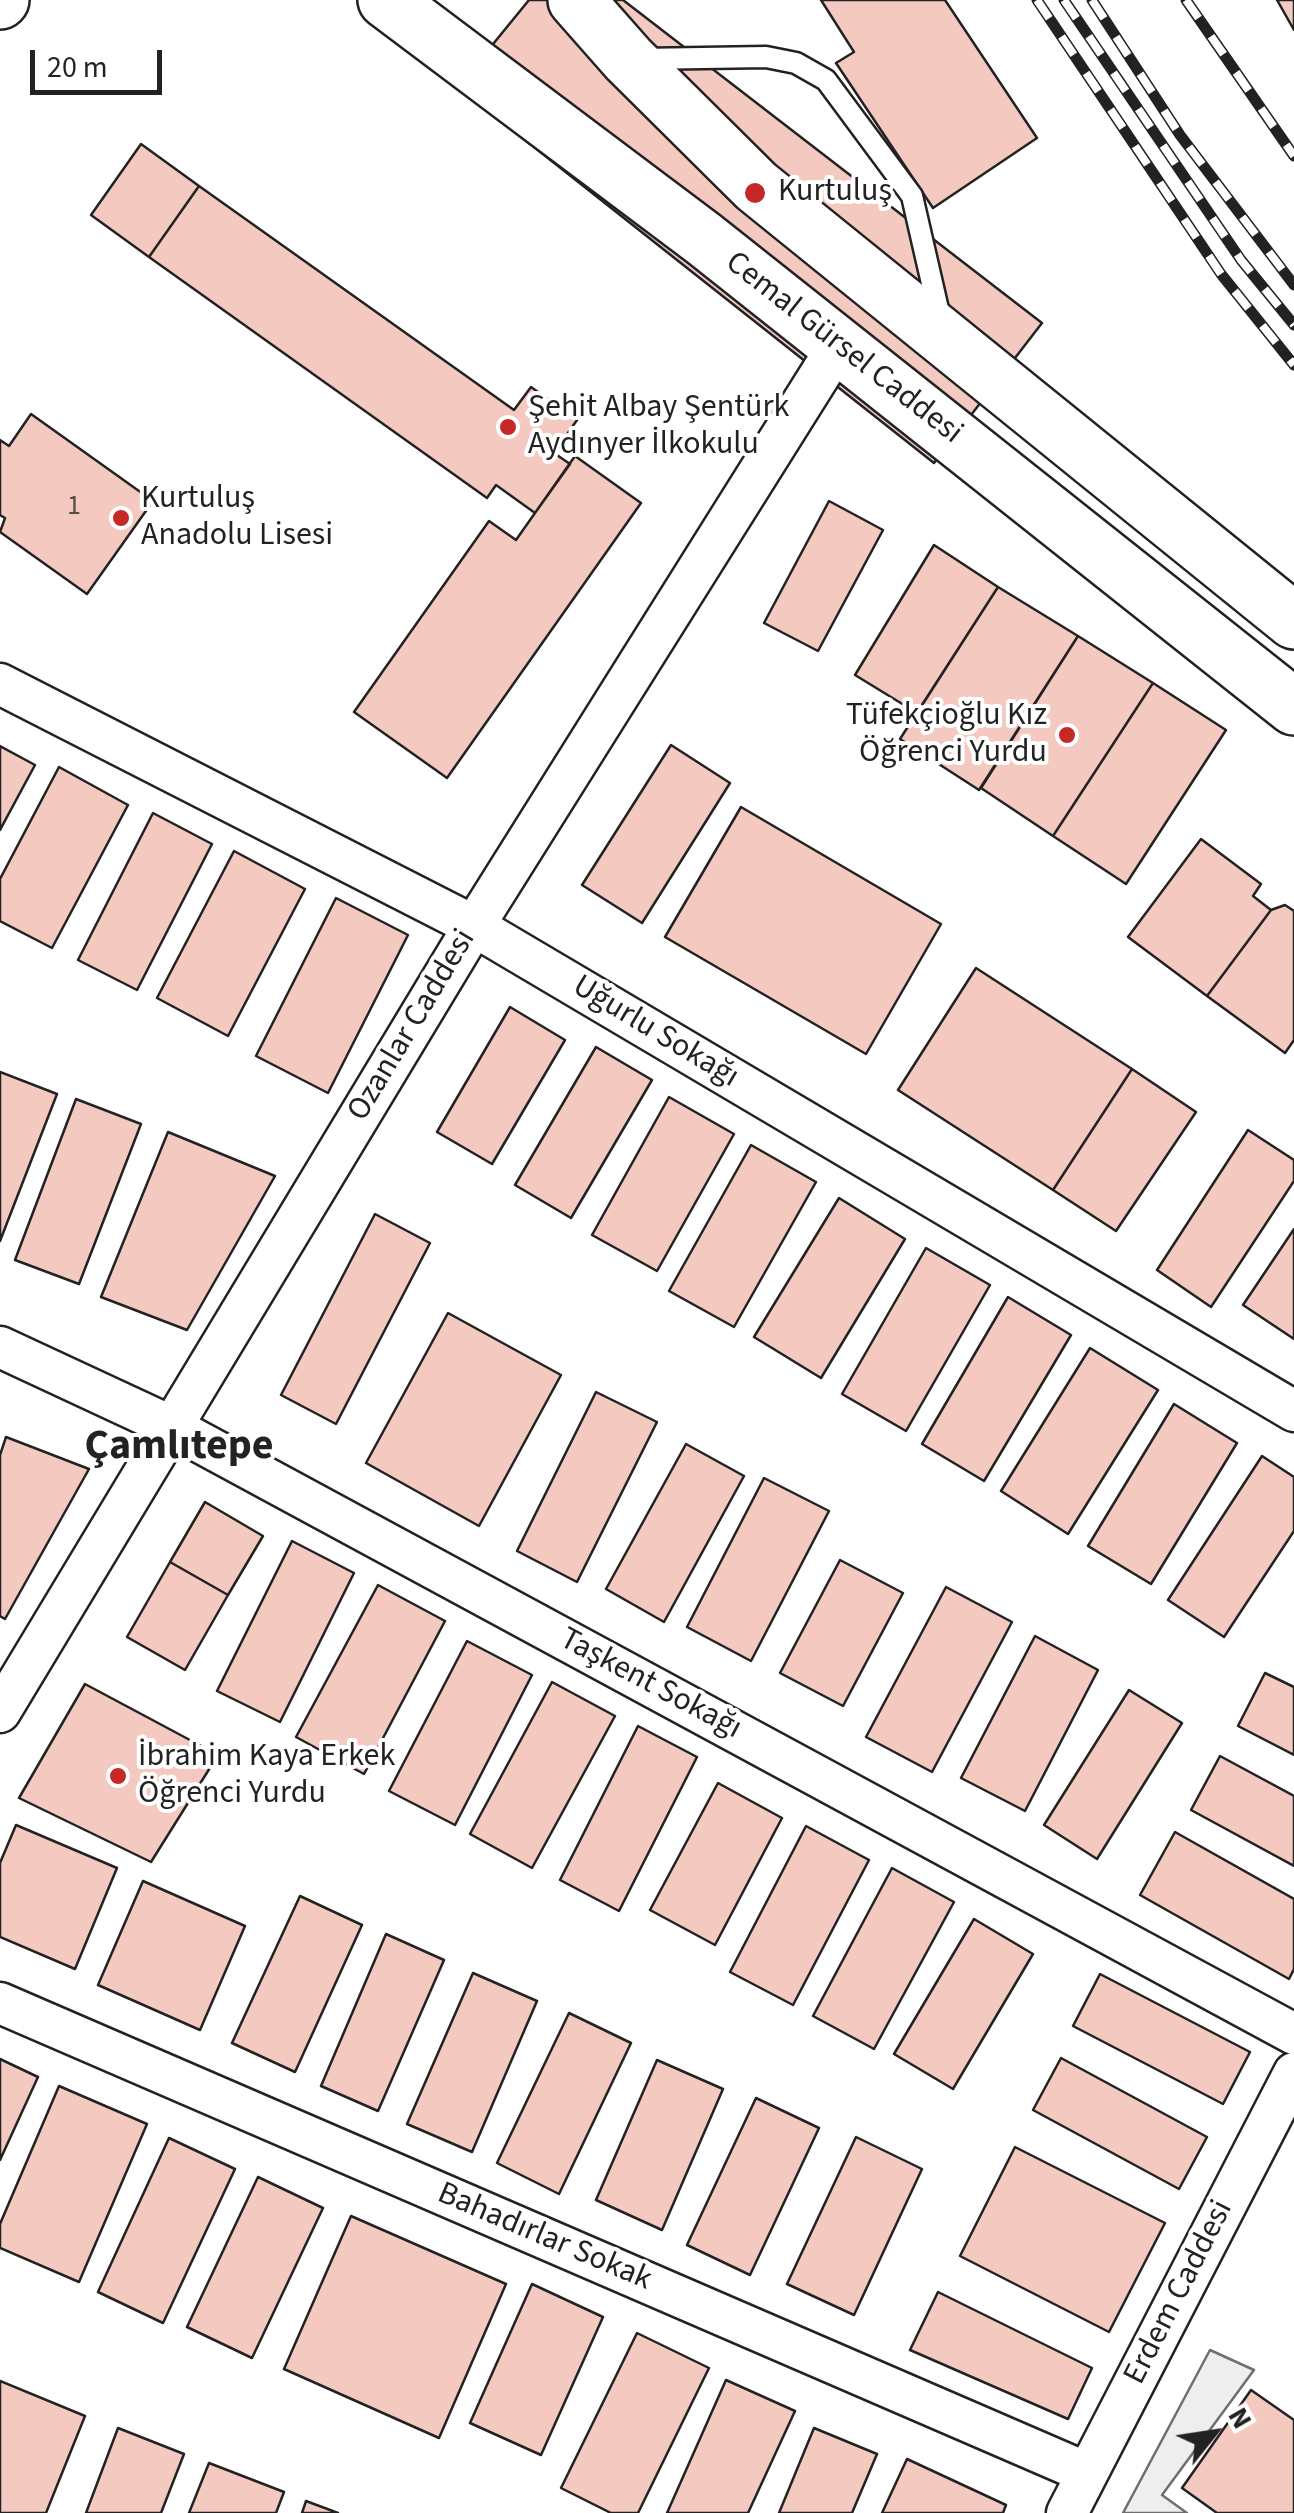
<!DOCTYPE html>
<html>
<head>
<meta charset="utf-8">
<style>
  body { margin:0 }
  #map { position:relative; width:1294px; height:2513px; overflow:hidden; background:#fff; font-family:"Source Sans 3",sans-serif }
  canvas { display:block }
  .north { position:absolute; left:1164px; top:2383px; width:100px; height:100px; -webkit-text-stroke:8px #fff; paint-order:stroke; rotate:60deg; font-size:28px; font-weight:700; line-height:40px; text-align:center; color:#222 }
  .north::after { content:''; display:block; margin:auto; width:35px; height:45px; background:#222; clip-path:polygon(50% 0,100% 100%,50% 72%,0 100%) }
  .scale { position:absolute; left:30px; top:50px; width:132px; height:45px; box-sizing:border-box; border:5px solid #222; border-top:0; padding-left:12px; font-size:30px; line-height:35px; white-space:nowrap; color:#222; -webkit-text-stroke:8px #fff; paint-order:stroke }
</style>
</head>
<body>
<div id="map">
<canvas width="1294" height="2513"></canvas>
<div class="north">N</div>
<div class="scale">20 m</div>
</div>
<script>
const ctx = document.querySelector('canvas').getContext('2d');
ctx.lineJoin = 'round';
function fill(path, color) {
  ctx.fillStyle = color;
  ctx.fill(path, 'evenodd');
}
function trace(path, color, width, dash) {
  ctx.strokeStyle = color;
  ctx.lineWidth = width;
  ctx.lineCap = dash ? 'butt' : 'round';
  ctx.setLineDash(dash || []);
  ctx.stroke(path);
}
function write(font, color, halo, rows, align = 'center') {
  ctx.font = font + ' "Source Sans 3",sans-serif';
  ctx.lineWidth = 8;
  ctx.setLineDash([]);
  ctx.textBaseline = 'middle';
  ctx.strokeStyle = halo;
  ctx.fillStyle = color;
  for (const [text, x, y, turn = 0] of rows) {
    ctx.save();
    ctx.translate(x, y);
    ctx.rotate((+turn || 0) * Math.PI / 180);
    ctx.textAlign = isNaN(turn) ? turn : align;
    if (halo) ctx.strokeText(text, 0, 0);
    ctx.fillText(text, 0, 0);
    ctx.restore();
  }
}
const green = new Path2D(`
  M1210,2350L1254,2370L1162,2495L1187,2513H1123Z`);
fill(green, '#eee');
trace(green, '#6f6f6f', 2.5);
const building = new Path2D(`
  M529,0H623L1042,323L934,463L458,87Z
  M821,0H945L1037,138L933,208L836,63L854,52Z
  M1277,0H1294V30Z
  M141,144L199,186L149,257L91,215Z
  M199,186L514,410L531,387L577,420L554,453L570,464L535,513L496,485L487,498L149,257Z
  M31,414L153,501L87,594L0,532L5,518L0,515V440L9,446Z
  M575,456L641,503L447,778L354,712L489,521L516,540Z
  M829,501L883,530L818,651L764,623Z
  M934,545L998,587L917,713L855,675Z
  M998,587L1078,636L979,790L900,739Z
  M1078,636L1153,683L1053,836L981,788Z
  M1153,683L1226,730L1126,884L1053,836Z
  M671,745L730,783L642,923L582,885Z
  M0,746L35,765L0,830Z
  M59,767L128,805L52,948L0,921V879Z
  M741,807L941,924L866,1054L665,937Z
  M153,813L212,844L137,990L78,960Z
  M1201,839L1261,884L1253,896L1271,910L1207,996L1128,937Z
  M234,851L305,889L228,1036L157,998Z
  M336,898L408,935L328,1093L256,1056Z
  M1285,905L1294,911V1040L1285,1053L1207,996L1271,910Z
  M976,968L1132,1069L1053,1190L898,1090Z
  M510,1007L565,1040L492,1164L437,1132Z
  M596,1047L652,1080L571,1218L515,1185Z
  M1132,1069L1196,1112L1116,1231L1053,1190Z
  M0,1072L57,1094L0,1241Z
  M669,1097L734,1134L657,1271L592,1235Z
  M76,1099L141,1124L79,1284L15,1260Z
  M1248,1130L1294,1160V1181L1211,1307L1157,1270Z
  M168,1132L275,1176L187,1330L101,1297Z
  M751,1145L816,1182L734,1327L669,1291Z
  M839,1198L905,1239L821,1378L754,1337Z
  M375,1214L430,1243L336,1424L281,1395Z
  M1294,1229V1339L1243,1305Z
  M926,1248L990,1285L906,1431L842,1394Z
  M1008,1297L1071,1335L984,1481L922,1444Z
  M448,1313L561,1375L479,1526L366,1463Z
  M1090,1348L1158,1390L1068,1534L1001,1491Z
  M596,1392L657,1422L577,1582L517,1551Z
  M1174,1404L1237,1443L1151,1584L1088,1546Z
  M6,1437L89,1469L5,1619L0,1616V1455Z
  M686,1444L744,1476L664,1622L606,1589Z
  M1262,1456L1294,1477V1531L1224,1637L1168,1600Z
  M764,1478L829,1511L751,1661L687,1627Z
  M205,1502L263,1536L228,1595L170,1562Z
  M292,1541L354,1573L280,1722L217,1691Z
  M840,1560L903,1593L843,1706L780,1673Z
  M170,1562L228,1595L185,1670L127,1637Z
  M378,1585L445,1621L364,1774L296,1737Z
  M946,1587L1012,1622L932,1772L866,1737Z
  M1035,1636L1098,1670L1025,1811L961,1778Z
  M467,1641L532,1675L455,1825L389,1791Z
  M1265,1673L1294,1687V1755L1238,1726Z
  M552,1682L615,1716L532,1868L470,1834Z
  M85,1684L218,1755L151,1862L19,1798Z
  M1129,1690L1182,1723L1097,1859L1044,1825Z
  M638,1726L697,1757L619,1911L560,1880Z
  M1220,1756L1294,1796V1866L1191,1810Z
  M718,1783L782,1818L715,1945L650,1910Z
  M16,1825L117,1868L75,1969L0,1937V1863Z
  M806,1826L869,1860L793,2005L730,1972Z
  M1175,1832L1294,1899V1969L1289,1979L1140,1895Z
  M892,1868L954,1902L874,2049L813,2016Z
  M143,1881L245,1926L200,2030L98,1985Z
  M300,1896L362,1925L295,2072L232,2043Z
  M974,1919L1033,1954L953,2089L894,2054Z
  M386,1934L444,1960L378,2111L321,2086Z
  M473,1973L537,2001L472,2152L407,2124Z
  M1100,1974L1250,2052L1223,2104L1073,2026Z
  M569,2013L631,2043L559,2194L497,2163Z
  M1061,2058L1207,2137L1179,2189L1033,2110Z
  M0,2059L38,2077L0,2160Z
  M657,2060L723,2089L662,2230L596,2200Z
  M59,2086L147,2124L79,2282L0,2248V2224Z
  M756,2098L819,2128L750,2275L687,2245Z
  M856,2137L922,2169L854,2315L787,2284Z
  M169,2138L235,2169L163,2323L98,2292Z
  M1015,2147L1165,2223L1109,2332L960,2256Z
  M258,2177L323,2208L252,2358L187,2327Z
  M351,2216L506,2284L439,2438L284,2369Z
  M532,2284L603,2317L541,2455L470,2423Z
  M938,2292L1092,2368L1068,2419L910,2350Z
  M637,2333L709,2368L638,2513H611L561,2488Z
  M726,2380L795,2411L748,2513H667Z
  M0,2381L85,2416L46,2513H0Z
  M1251,2390L1294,2420V2513H1217L1182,2488Z
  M118,2428L184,2454L161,2513H86Z
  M814,2428L877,2454L852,2513H779Z
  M907,2459L1006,2505L1003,2513H882Z
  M209,2463L284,2492L276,2513H189Z
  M306,2501L338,2513H302Z`);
fill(building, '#f3c9c0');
trace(building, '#222', 2.5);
const service = new Path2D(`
  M640,59L766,57L796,63L826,80L912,196L940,318`);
const minor = new Path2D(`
  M0,684L474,926L1294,1411
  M0,1347L170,1426L1294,2034
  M0,1712L474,926L838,346
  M0,2003L1087,2473
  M1067,2513L1294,2073`);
const secondary = new Path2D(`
  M0,1L1,0`);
const primary = new Path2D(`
  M386,0L704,239L1294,707
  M576,0L628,59L756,186L1294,621`);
trace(service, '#222', 25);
trace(minor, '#222', 45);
trace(secondary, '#222', 60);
trace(primary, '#222', 60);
trace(service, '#fff', 20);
trace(minor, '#fff', 40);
trace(secondary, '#fff', 55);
trace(primary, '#fff', 55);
const rail = new Path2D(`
  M1037,0L1221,274L1294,365
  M1064,0L1241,260L1294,325
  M1092,0L1180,135L1294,285
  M1186,0L1294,156`);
trace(rail, '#222', 11);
trace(rail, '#fff', 8, [22]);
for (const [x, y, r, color] of [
  [755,193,12,"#c62828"],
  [508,427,10,"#c62828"],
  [121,518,10,"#c62828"],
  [1067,735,10,"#c62828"],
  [118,1776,10,"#c62828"]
]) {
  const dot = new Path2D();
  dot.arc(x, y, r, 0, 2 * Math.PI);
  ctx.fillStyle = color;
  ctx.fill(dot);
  trace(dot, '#fff', 4);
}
write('28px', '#564c4a', null, [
  ["1",74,508]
]);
write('32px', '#222', '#fff', [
  ["Kurtuluş",778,193],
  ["Şehit Albay Şentürk",528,409],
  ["Aydınyer İlkokulu",528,446],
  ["Kurtuluş",141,500],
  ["Anadolu Lisesi",141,537],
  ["Tüfekçioğlu Kız",1047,717,"right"],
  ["Öğrenci Yurdu",1047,754,"right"],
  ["İbrahim Kaya Erkek",138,1758],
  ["Öğrenci Yurdu",138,1795]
], 'left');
write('32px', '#222', '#fff', [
  ["Cemal Gürsel Caddesi",843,349,38],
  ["Ozanlar Caddesi",413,1026,-59],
  ["Uğurlu Sokağı",655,1033,31],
  ["Taşkent Sokağı",650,1685,28],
  ["Bahadırlar Sokak",544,2238,23],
  ["Erdem Caddesi",1180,2293,-63]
]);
write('bold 42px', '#222', '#fff', [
  ["Çamlıtepe",179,1449]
]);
</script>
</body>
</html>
